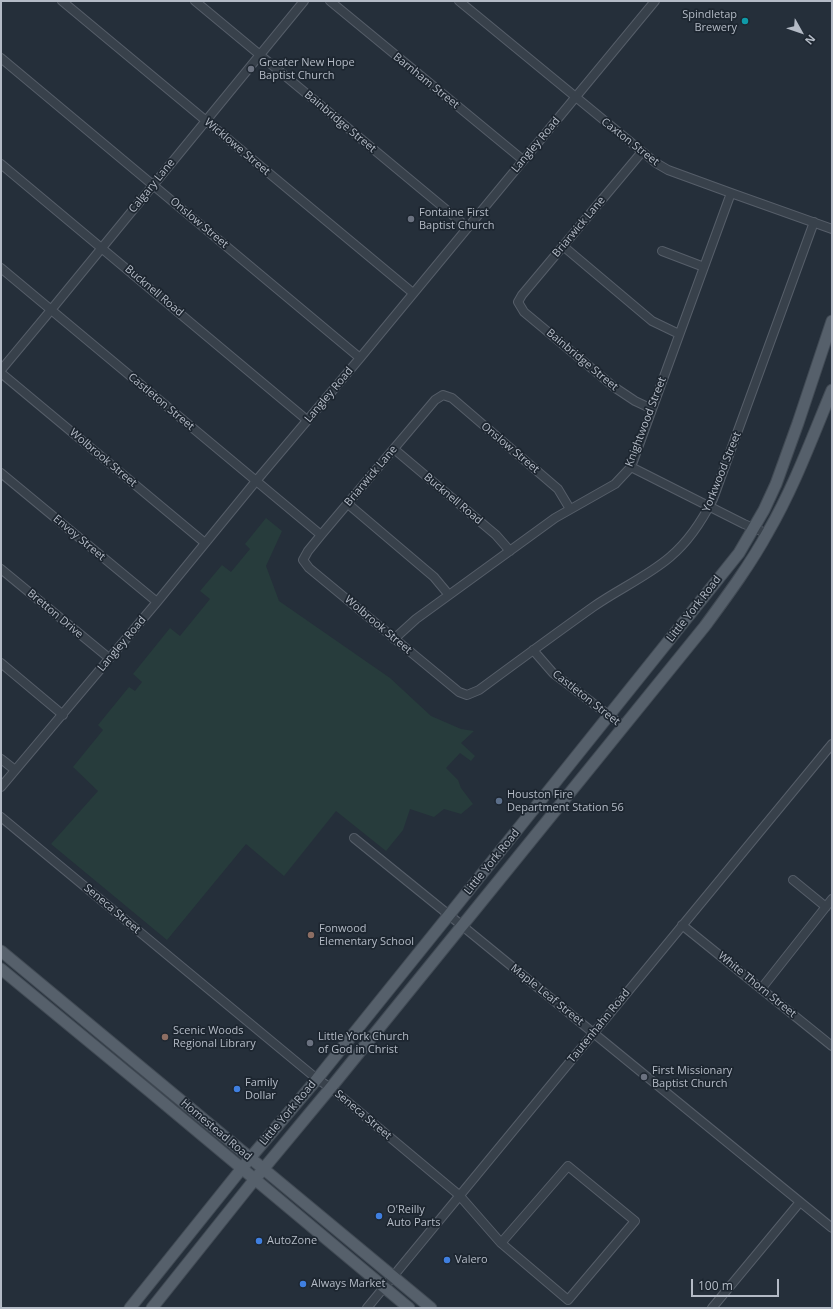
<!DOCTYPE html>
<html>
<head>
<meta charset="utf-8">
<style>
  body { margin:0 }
  #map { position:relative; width:833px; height:1309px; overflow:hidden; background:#252f3a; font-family:"Open Sans",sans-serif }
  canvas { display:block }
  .frame { position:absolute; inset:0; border:2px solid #b4bbc6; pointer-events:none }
  .north { position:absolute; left:781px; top:12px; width:40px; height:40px; -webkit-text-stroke:3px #1d2630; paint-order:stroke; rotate:130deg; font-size:11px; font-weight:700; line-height:16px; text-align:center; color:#b4bbc6 }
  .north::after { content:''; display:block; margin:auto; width:14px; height:18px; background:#b4bbc6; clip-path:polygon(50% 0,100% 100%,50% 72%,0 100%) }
  .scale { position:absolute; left:691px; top:1279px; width:88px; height:18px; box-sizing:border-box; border:2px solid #b4bbc6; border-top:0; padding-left:5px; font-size:12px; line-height:14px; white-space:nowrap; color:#b4bbc6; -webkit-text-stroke:3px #1d2630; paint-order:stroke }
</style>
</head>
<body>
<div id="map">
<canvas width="833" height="1309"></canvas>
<div class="frame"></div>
<div class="north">N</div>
<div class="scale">100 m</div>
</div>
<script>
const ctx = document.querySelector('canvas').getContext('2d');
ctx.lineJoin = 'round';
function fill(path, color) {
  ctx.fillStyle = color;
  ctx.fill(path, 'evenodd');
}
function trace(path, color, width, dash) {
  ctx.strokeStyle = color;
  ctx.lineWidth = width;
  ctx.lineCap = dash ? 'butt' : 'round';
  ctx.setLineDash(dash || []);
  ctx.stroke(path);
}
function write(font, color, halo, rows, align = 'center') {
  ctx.font = font + ' "Open Sans",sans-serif';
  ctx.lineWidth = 3.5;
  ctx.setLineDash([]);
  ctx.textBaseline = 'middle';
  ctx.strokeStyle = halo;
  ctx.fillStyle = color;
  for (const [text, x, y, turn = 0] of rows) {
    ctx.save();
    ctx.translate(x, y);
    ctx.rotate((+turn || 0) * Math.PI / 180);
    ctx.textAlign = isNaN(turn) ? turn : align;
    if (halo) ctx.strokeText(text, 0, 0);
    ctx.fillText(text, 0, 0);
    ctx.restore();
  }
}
fill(new Path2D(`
  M266,518L282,531L266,566L279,601L390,678L431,716L461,729L474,731L461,743L475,756L471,761L460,753L446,768L458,780L461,788L473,804L461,814L444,809L434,817L410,809L403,830L386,851L336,811L284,876L246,844L167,940L51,844L98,791L73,767L103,730L98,725L129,687L135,691L142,682L133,674L170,628L180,636L210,599L200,591L222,565L231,572L250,549L245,544Z`), '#273c3c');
const minor = new Path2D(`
  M62,1L413,293
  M195,1L467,227
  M330,1L523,160
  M459,1L656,163L668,170L731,193L832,229
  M1,58L360,358
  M641,153L522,295L518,302L524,312L614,387L635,401L652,409
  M1,164L307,420
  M563,246L652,321L679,334
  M662,251L704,267
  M1,268L321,535
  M1,370L51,310L304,1
  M1,373L205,543
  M394,449L496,535L510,551
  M631,467L744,524L768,534
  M1,473L157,602
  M348,504L434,577L449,595
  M570,509L558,489L452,398L443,395L435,400L321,535L308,551L303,560L309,568L459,692L467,695L479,690C517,662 555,634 593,607C617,590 648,576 670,557C689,541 702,521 713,499L814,222
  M1,569L109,658
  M394,639L416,619L555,518L615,484L631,467L731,193
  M533,650L553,673L623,726
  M1,663L63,715
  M1,759L15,770
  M1,787L157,602L256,481L360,358L655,1
  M1,817L317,1079L331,1088L459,1195L501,1243L568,1300L635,1221L568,1166L501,1243
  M354,838L449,915L832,1228
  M793,880L826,907
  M682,925L832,1046
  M761,989L832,899
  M367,1308L832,744
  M712,1308L800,1202`);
const major = new Path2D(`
  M1,951L431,1308
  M1,969L148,1090L409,1308
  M130,1308L251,1157L317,1079L449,915L739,553L764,510L776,484L798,423L832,321
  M152,1308L255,1179L333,1085L705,626C727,596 750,565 768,532C794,487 812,438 832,390`);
trace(minor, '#565e69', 10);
trace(major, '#414a54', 13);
trace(minor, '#38414b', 8);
trace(major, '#56606b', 11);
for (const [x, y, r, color] of [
  [745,21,4,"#0f9aa8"],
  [251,69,4,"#6b7280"],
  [411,219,4,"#6b7280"],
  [499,801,4,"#5c6f8a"],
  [311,935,4,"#8d6e63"],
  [165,1037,4,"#8d6e63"],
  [310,1043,4,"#6b7280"],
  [644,1077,4,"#6b7280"],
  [237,1089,4,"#3f7fe0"],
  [379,1216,4,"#3f7fe0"],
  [259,1241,4,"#3f7fe0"],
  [447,1260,4,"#3f7fe0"],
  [303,1284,4,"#3f7fe0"]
]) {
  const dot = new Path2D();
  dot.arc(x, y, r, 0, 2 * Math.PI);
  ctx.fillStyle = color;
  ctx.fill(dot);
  trace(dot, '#1d2630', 1.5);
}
write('11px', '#b4bbc6', '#1d2630', [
  ["Spindletap",737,15,"right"],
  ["Brewery",737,28,"right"],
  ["Greater New Hope",259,63],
  ["Baptist Church",259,76],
  ["Fontaine First",419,213],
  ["Baptist Church",419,226],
  ["Houston Fire",507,795],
  ["Department Station 56",507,808],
  ["Fonwood",319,929],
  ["Elementary School",319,942],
  ["Scenic Woods",173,1031],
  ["Regional Library",173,1044],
  ["Little York Church",318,1037],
  ["of God in Christ",318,1050],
  ["First Missionary",652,1071],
  ["Baptist Church",652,1084],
  ["Family",245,1083],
  ["Dollar",245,1096],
  ["O'Reilly",387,1210],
  ["Auto Parts",387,1223],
  ["AutoZone",267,1241],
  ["Valero",455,1260],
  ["Always Market",311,1284]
], 'left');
write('11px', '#b4bbc6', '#1d2630', [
  ["Barnham Street",426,81,39],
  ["Bainbridge Street",340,122,40],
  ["Caxton Street",630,142,38],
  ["Langley Road",536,145,-50],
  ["Wicklowe Street",237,147,40],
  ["Calgary Lane",152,186,-51],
  ["Onslow Street",199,223,40],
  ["Briarwick Lane",579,227,-50],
  ["Bucknell Road",154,291,40],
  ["Bainbridge Street",582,360,40],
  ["Langley Road",329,395,-50],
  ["Castleton Street",161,402,40],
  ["Knightwood Street",646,422,-69],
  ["Onslow Street",510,448,40],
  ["Wolbrook Street",103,458,40],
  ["Yorkwood Street",722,472,-68],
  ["Briarwick Lane",371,476,-50],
  ["Bucknell Road",453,499,40],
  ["Envoy Street",79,538,40],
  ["Little York Road",694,609,-52],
  ["Bretton Drive",55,614,40],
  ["Wolbrook Street",378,625,40],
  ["Langley Road",122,644,-50],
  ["Castleton Street",586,698,38],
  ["Little York Road",492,862,-51],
  ["Seneca Street",112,909,40],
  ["White Thorn Street",757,985,39],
  ["Maple Leaf Street",547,995,39],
  ["Tautenhahn Road",599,1026,-51],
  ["Little York Road",288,1113,-50],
  ["Seneca Street",363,1115,40],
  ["Homestead Road",216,1130,40]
]);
</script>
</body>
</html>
